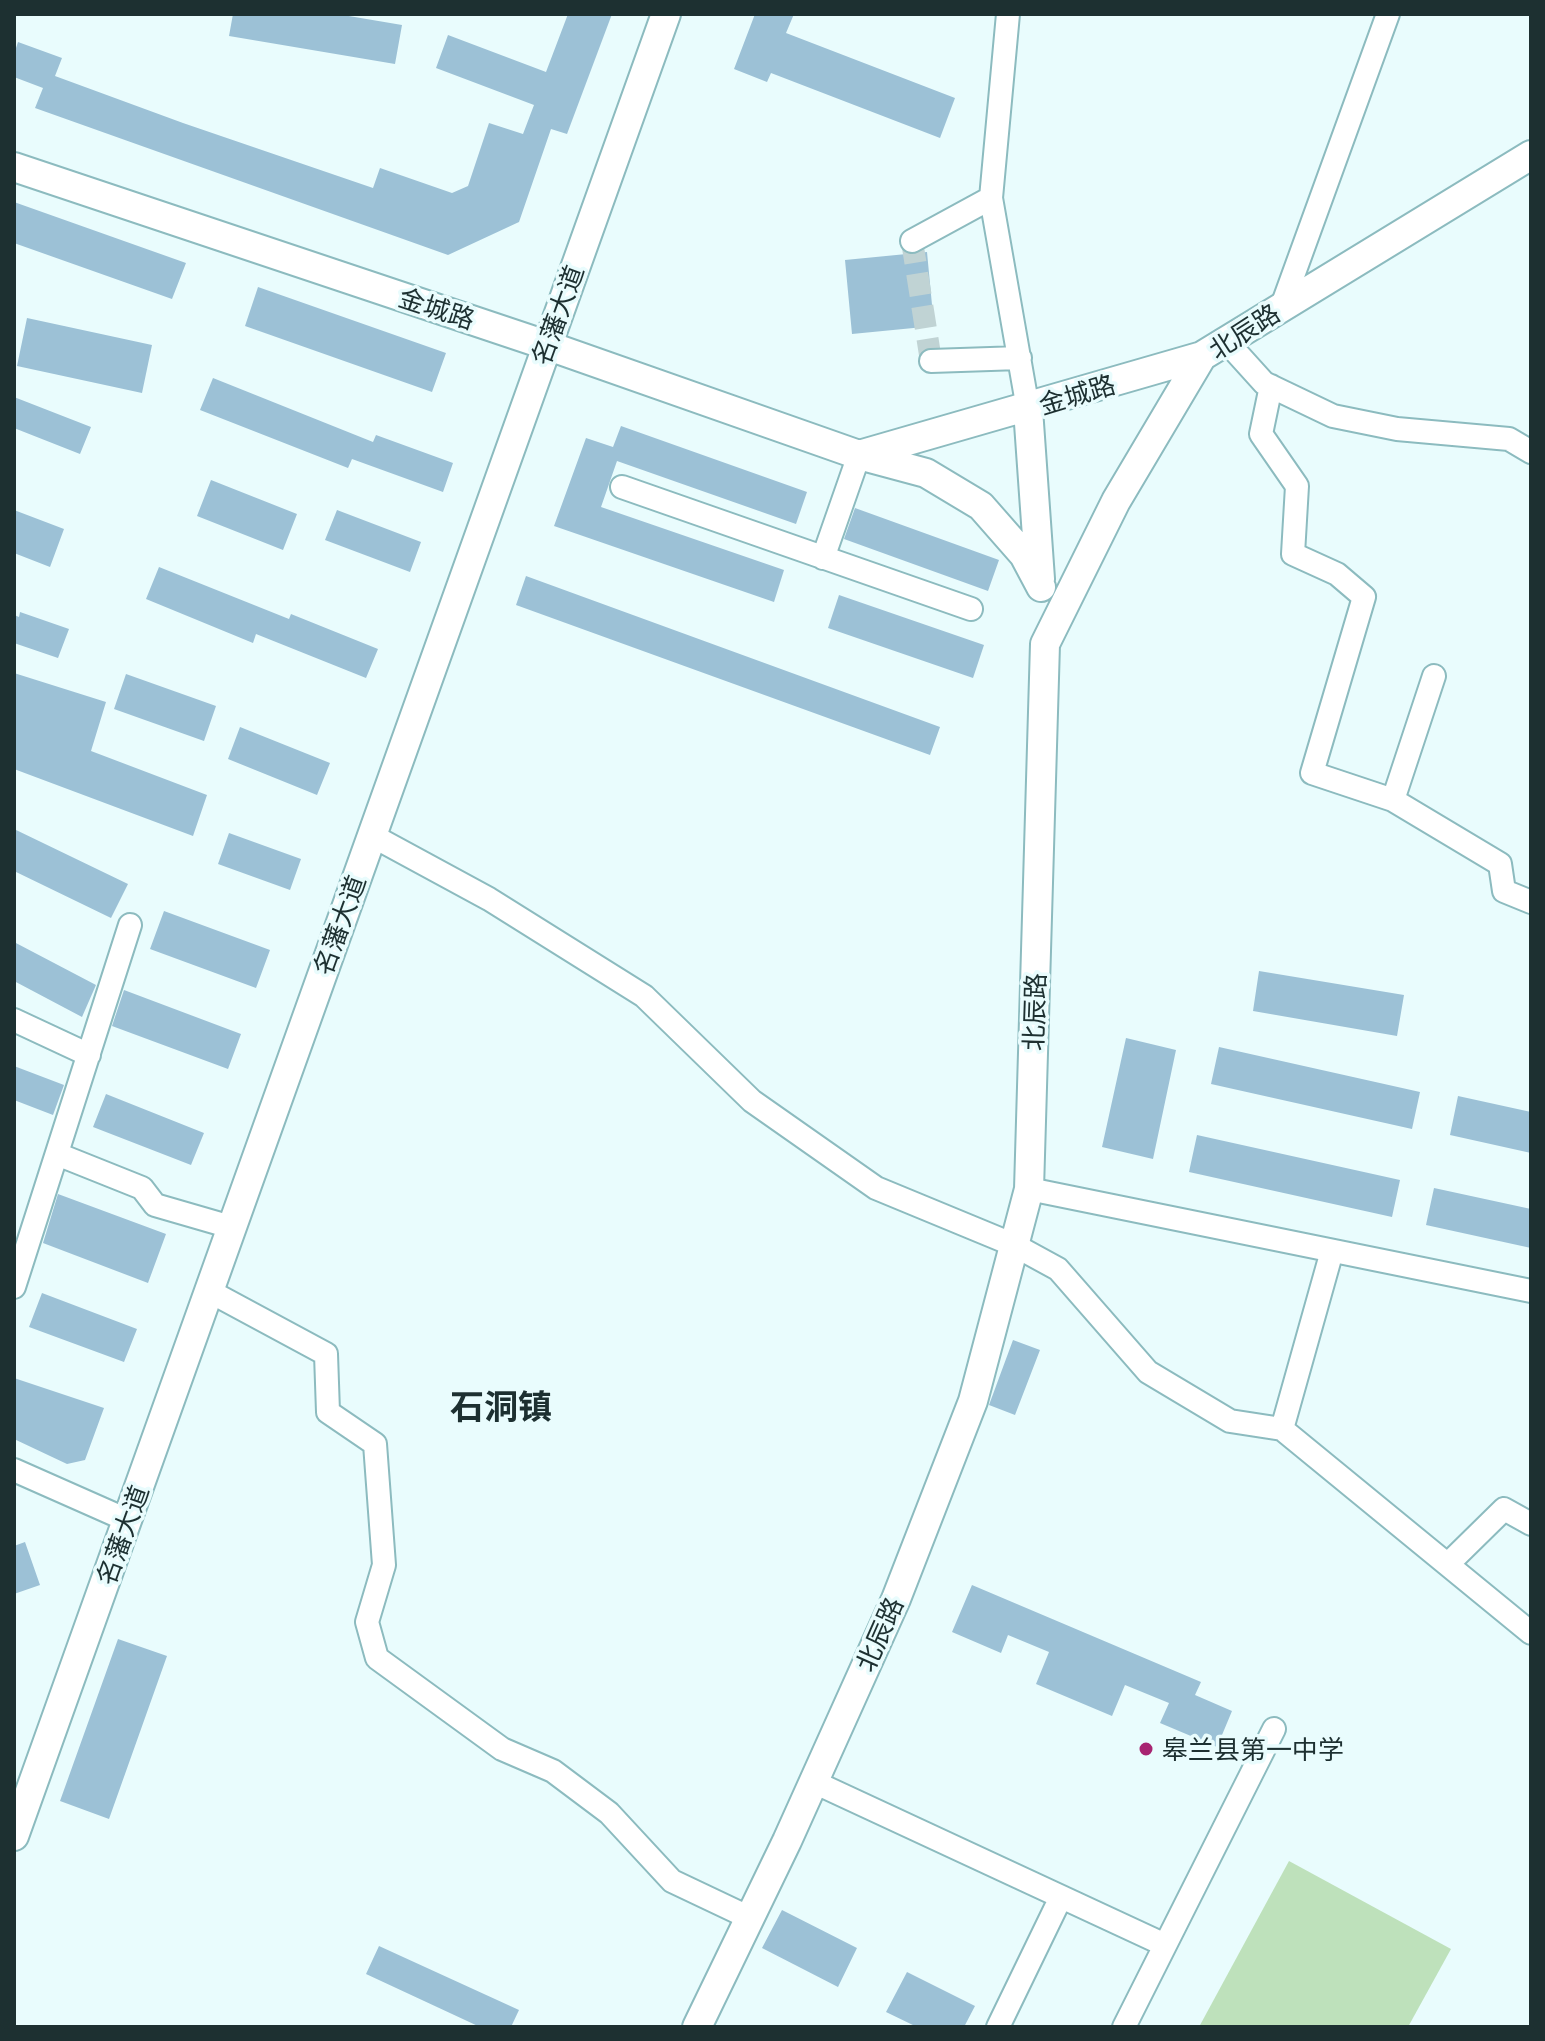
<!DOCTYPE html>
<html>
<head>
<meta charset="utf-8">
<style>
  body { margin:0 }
  #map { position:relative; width:1545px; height:2041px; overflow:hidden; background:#e9fcfd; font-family:Georgia,serif }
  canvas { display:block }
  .frame { position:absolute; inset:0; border:16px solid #1d3031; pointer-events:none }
</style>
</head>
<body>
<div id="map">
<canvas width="1545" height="2041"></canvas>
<div class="frame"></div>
</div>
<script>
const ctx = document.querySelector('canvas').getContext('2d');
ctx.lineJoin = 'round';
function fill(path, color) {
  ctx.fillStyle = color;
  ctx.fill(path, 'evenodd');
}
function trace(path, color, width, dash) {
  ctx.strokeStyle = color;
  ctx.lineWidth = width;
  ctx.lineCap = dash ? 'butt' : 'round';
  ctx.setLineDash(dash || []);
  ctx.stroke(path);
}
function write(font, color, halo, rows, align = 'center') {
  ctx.font = font + ' Georgia,"Noto Sans SC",serif';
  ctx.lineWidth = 7;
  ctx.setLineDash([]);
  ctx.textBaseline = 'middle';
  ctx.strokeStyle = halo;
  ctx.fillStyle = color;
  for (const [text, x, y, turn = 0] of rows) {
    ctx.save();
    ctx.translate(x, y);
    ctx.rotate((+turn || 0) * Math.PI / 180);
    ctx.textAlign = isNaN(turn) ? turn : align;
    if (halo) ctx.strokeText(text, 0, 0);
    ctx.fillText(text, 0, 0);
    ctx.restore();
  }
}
fill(new Path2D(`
  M1289,1861L1451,1949L1408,2027H1199Z`), '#bee1bb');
fill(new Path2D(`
  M233,14H337L402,25L395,64L229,36Z
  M568,14H612L567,134L551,129L519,222L448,255L35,108L43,88L14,77V54L18,42L62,58L55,76L183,123L373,188L380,168L452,193L468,186L489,123L523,134L534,105L436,68L448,35L546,72Z
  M755,14H794L786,33L955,98L940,138L771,73L767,82L734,69Z
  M14,202L186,263L172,299L14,243Z
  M927,252L934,326L852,334L845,260Z
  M258,287L446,353L432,392L245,326Z
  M27,318L152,345L142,393L17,366Z
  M213,378L373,442L376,435L453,463L443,492L352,459L348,468L200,410Z
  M14,397L91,427L80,454L14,428Z
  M621,426L807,492L796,524L617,461L601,507L784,570L774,602L554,526L586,438L613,447Z
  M211,480L297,514L283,550L197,516Z
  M855,508L999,560L988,591L844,539Z
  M14,510L64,529L50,567L14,553Z
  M337,510L421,542L410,572L325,540Z
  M159,567L289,619L291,614L378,649L366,678L256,634L253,643L146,599Z
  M526,576L940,727L930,755L516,605Z
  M839,595L984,645L973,678L828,628Z
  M20,612L69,629L58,658L14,643V615L19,617Z
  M14,673L106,702L91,751L207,795L193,836L14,769Z
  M126,674L216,706L204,741L114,709Z
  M240,727L330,763L317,795L228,759Z
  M14,829L128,884L111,918L14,871Z
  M229,833L301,859L290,890L218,864Z
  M164,911L270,950L256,988L150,949Z
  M14,942L96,985L82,1017L14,981Z
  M1259,971L1404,995L1397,1036L1253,1011Z
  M124,990L241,1034L228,1069L112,1026Z
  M1126,1038L1176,1050L1153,1159L1102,1147Z
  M1219,1047L1420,1092L1412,1129L1211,1084Z
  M14,1066L64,1085L53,1115L14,1100Z
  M106,1094L204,1133L191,1165L93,1127Z
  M1458,1096L1531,1112V1153L1450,1135Z
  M1197,1135L1400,1180L1392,1217L1189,1172Z
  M1434,1188L1531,1209V1248L1426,1225Z
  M58,1194L166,1234L148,1283L43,1243Z
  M42,1293L137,1329L124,1362L29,1327Z
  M1013,1340L1040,1350L1015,1415L989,1405Z
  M14,1378L104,1408L85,1460L67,1464L14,1439Z
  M25,1542L40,1585L14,1594V1546Z
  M972,1585L1201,1682L1195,1695L1232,1711L1217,1747L1160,1723L1169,1703L1125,1685L1112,1716L1036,1684L1049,1652L1008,1635L1001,1653L952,1632Z
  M118,1639L167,1656L109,1819L60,1801Z
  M782,1910L857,1948L838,1987L762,1948Z
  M379,1946L519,2010L511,2027H480L366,1974Z
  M907,1972L975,2006L964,2027H917L886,2012Z`), '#9cc1d6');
trace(new Path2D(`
  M912,241L931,361`), '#c0d3d4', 22, [22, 11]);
const minor = new Path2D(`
  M1008,14L991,198L1028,409
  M912,241L991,198
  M1282,306L1388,14
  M1226,341L1264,383L1333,416L1397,429L1509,439L1531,452
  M931,361L1020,358
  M1271,386L1261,434L1297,486L1293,554L1337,574L1364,597L1312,773L1393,800L1500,864L1504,891L1531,902
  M622,487L971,609
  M823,558L859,455
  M1393,800L1434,676
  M371,835L489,899L644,996L752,1101L876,1188L1014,1245L1058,1269L1148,1372L1230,1421L1282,1429L1531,1633
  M14,1020L89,1055
  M57,1154L142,1188L155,1205L231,1227
  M1029,1189L1531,1291
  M14,1287L130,925
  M209,1291L326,1354L328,1412L375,1444L384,1565L367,1622L377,1658L502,1749L553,1771L609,1813L672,1881L750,1918
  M1282,1429L1332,1251
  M14,1470L127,1520
  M1448,1564L1504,1509L1531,1524
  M814,1782L1165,1945
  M998,2027L1061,1897
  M1124,2027L1274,1729`);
const major = new Path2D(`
  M14,167L546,345L859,455L926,473L981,506L1024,555L1041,587
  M1028,409L1040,579
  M859,455L1202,356
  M14,1836L666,14
  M697,2027L787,1841L896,1599L973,1401L1029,1189L1045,644L1116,501L1202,356L1531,155`);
trace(minor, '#8cbbbf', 26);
trace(major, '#8cbbbf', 32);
trace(minor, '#fff', 22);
trace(major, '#fff', 28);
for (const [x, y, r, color] of [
  [1146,1749,8,"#a72471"]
]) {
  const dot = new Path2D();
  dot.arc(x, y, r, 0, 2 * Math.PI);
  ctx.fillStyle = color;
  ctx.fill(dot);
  trace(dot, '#e9fcfd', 3);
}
write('26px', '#1d3031', '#e9fcfd', [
  ["金城路",437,308,18],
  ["名藩大道",557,315,-70],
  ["北辰路",1244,331,-33],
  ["金城路",1077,394,-17],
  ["名藩大道",339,925,-70],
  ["北辰路",1034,1012,-88],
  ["名藩大道",122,1535,-70],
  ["北辰路",879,1634,-66]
]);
write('26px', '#1d3031', '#e9fcfd', [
  ["皋兰县第一中学",1162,1749]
], 'left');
write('bold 34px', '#1d3031', '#e9fcfd', [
  ["石洞镇",501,1406]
]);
</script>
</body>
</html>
